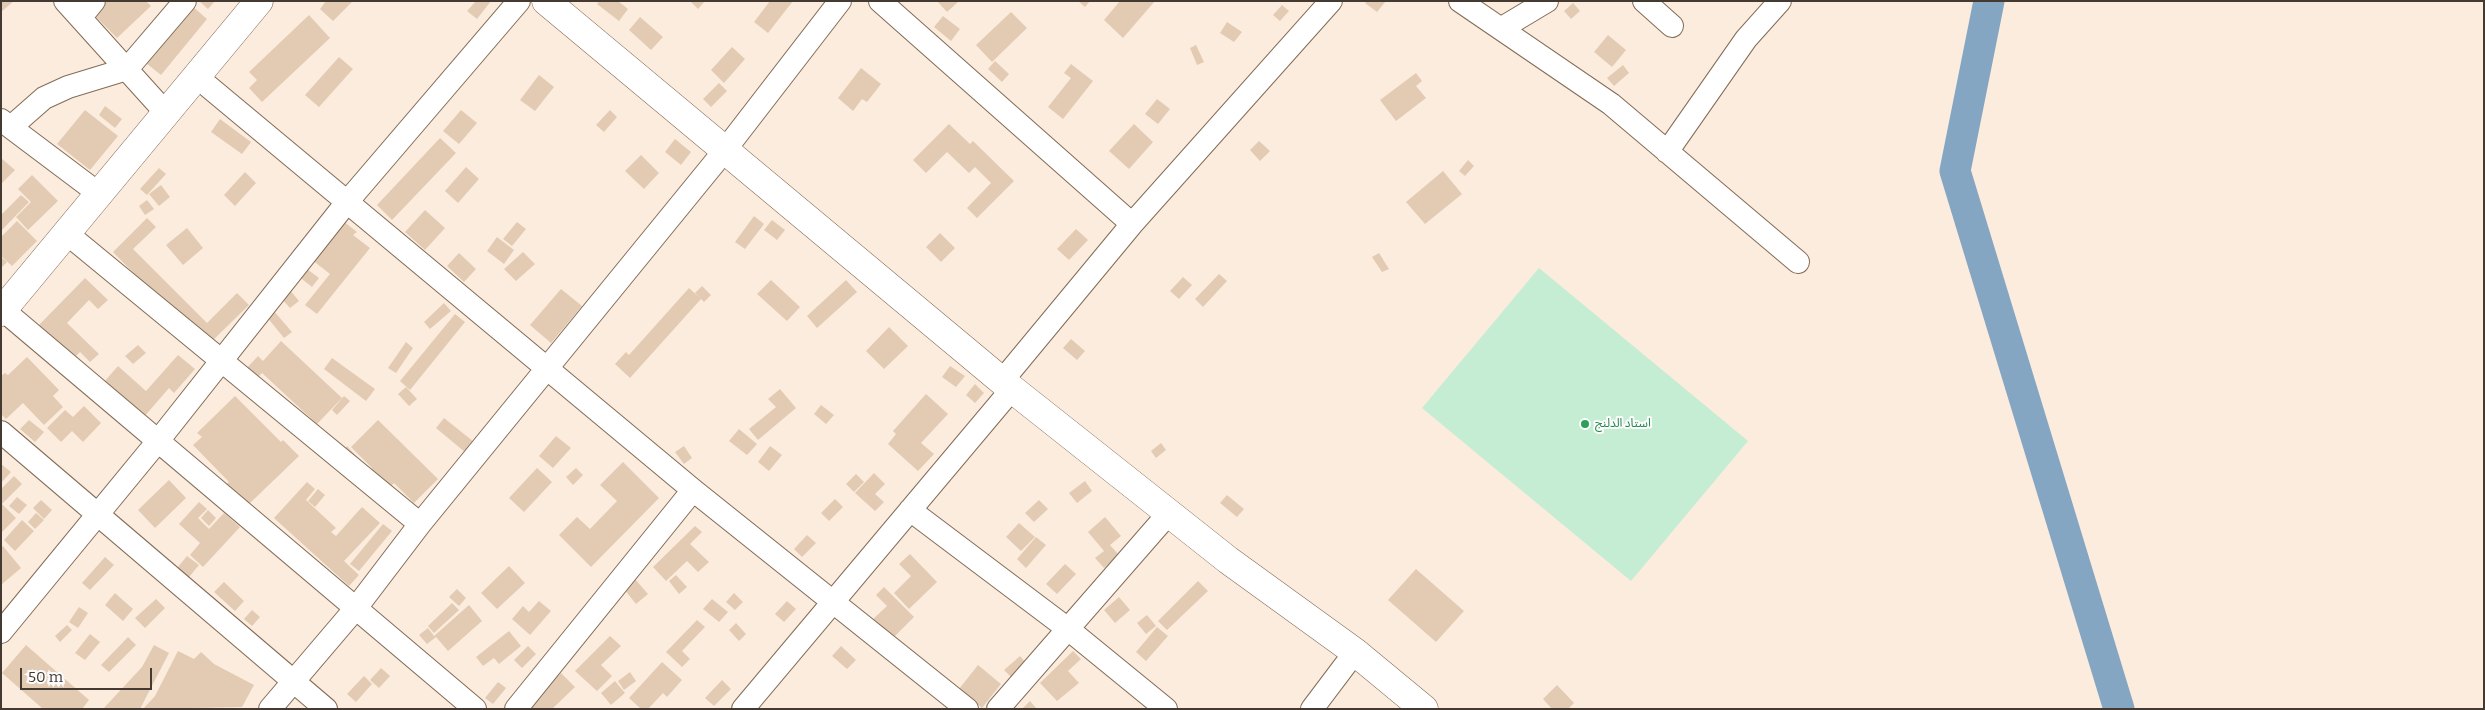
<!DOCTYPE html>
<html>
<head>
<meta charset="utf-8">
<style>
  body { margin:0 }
  #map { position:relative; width:2485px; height:710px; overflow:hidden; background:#fbecdd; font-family:Bitter,serif }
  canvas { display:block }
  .frame { position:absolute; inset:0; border:2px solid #443a31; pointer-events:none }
  .scale { position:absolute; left:20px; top:668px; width:132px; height:22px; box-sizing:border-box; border:2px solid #443a31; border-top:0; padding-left:6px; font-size:15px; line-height:18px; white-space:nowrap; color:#443a31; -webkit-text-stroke:4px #fcfcfc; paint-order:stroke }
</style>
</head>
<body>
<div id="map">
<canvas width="2485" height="710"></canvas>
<div class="frame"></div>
<div class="scale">50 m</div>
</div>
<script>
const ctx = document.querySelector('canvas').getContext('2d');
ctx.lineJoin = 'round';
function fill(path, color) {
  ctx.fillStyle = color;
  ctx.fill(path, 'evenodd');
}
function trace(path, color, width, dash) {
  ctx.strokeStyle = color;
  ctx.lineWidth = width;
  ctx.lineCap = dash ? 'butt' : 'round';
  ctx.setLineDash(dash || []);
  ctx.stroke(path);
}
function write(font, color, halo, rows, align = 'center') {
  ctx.font = font + ' Bitter,"Noto Sans Arabic",serif';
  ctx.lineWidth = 4;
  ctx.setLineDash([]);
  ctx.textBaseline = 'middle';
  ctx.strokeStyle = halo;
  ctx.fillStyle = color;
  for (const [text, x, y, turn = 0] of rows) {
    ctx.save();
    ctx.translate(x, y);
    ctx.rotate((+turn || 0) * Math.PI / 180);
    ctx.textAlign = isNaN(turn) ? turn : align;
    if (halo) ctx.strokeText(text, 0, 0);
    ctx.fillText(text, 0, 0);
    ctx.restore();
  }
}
fill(new Path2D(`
  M1539,268L1748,441L1631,581L1422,408Z`), '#c4edd4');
trace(new Path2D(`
  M1989,1L1955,171L2119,709`), '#85a6c3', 31);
fill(new Path2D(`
  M1,1H14L1,12Z
  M101,1H146L151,6L117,38L91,12Z
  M199,1H215L208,9Z
  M326,1H353L333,21L320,9Z
  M476,1H491L477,19L467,11Z
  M599,1H618L628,9L619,21L597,4Z
  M690,1H705L698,9Z
  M770,1H793L768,33L754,22Z
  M937,1H959L947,12Z
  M1078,1H1090L1085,7Z
  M1120,1H1155L1123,38L1104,20Z
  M1367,1H1386L1377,12L1365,3Z
  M1573,3L1580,11L1571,19L1564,11Z
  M1282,5L1289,11L1280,21L1273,15Z
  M192,6L207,19L161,75L146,63Z
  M1011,12L1027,28L992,62L976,45Z
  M309,15L330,38L262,102L249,88L257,80L249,72Z
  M943,16L960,29L951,41L934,27Z
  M640,17L663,37L651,50L629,30Z
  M1227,22L1242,32L1234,42L1220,33Z
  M1608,35L1626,50L1612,67L1594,52Z
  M1196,45L1204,62L1197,65L1190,48Z
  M732,47L745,59L724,83L711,70Z
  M339,57L353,69L319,107L305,95Z
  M995,61L1009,74L1002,82L988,69Z
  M1071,64L1093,81L1063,119L1048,107L1071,78L1064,73Z
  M1623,65L1629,73L1614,86L1607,78Z
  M861,68L881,84L867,102L862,99L853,111L838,98Z
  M1416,73L1422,81L1416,86L1426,98L1396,121L1380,100Z
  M539,75L554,87L535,111L520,100Z
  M719,83L727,91L711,107L703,99Z
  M1157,99L1170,109L1158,124L1145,114Z
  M105,106L122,119L115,128L99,115Z
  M85,110L118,136L90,170L57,144Z
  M461,110L477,123L459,144L443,131Z
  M610,110L617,117L604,132L596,125Z
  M220,119L251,142L242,154L211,132Z
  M949,124L970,144L973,141L1014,181L977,218L967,208L991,183L975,167L969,173L947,152L926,173L913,160Z
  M1134,124L1153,142L1129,169L1109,151Z
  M440,138L456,153L392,220L377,205Z
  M675,139L691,152L681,165L665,152Z
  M1259,141L1270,151L1260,161L1250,150Z
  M641,155L659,173L644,189L625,171Z
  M1,158L15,170L1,184Z
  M1468,160L1474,166L1465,176L1459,171Z
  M466,167L479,179L458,203L445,191Z
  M159,168L166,174L147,195L140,189Z
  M1443,171L1462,194L1425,224L1406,202Z
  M245,172L256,183L235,206L224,195Z
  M32,175L58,201L28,230L16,217L31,202L18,189Z
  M161,185L170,197L159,206L149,194Z
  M21,195L29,202L1,231V215Z
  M147,200L154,209L145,215L139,206Z
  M425,210L445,228L425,250L405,232Z
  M754,216L764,224L745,249L735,242Z
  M338,217L357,232L353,235L370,248L317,314L305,305L330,274L307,256Z
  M147,218L156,227L133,249L207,323L237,293L249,305L206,347L113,252Z
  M772,220L785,230L777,240L764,230Z
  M17,221L37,241L12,266L1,256V237Z
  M517,222L526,229L512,246L503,239Z
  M187,228L203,248L183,265L166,245Z
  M1076,229L1088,240L1069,260L1057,249Z
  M940,233L955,248L941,262L926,247Z
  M497,237L514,250L504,264L487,251Z
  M523,252L535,264L516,281L504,269Z
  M459,253L476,269L464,282L447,266Z
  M1379,253L1389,269L1382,272L1372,257Z
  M1,257L7,262L1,268Z
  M303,266L319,278L312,287L297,275Z
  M1219,274L1227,281L1203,307L1195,299Z
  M1183,277L1192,285L1179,299L1170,291Z
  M85,278L108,300L98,309L89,300L67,323L99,354L90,362L80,352L73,359L38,326Z
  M771,280L800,307L787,321L757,294Z
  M846,280L857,292L817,328L807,316Z
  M702,286L711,295L704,302L695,293Z
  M689,288L701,299L630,378L615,364L626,352L629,355Z
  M289,289L299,301L290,308L280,297Z
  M561,289L582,306L551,343L530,325Z
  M444,303L451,311L430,329L424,322Z
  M273,310L292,332L284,338L266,316Z
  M455,314L465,322L410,390L400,381Z
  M889,327L908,346L884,369L866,351Z
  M1071,339L1085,351L1077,360L1063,348Z
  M281,341L342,398L317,424L262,373L254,381L244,371L258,356L263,361Z
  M406,342L413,348L396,373L388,368Z
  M138,345L146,353L133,364L125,356Z
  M178,355L195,369L174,393L169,388L144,417L104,382L118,366L146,391Z
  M27,357L59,390L53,396L63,407L44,425L23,403L6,419L1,414V376L5,373L8,375Z
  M332,358L375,389L366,401L324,369Z
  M950,366L965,376L956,387L942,377Z
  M975,384L984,393L975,403L966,395Z
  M406,387L417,399L409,406L398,394Z
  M780,389L796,408L758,440L749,429L776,407L768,399Z
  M926,394L948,414L921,443L934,454L918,471L888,444L896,434L893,431Z
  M235,396L281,442L283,440L299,456L249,504L237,492L234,495L225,485L229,482L193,445L202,437L197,433Z
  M344,396L350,401L337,415L332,410Z
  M821,405L834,415L826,424L814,414Z
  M84,406L101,423L83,442L72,431L61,442L47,428L65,410L73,417Z
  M444,418L474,442L466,453L436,428Z
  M29,420L44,432L35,442L20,429Z
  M378,420L438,479L414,503L394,483L385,492L366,474L372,468L351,447Z
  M739,429L757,444L747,455L729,441Z
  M556,436L571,448L553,468L539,456Z
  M1161,443L1166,450L1156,458L1151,451Z
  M347,446L359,459L353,465L341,452Z
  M684,446L692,458L684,464L675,452Z
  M770,446L782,455L769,471L758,462Z
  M623,462L659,498L591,567L559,535L577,517L590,529L617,501L600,485Z
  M1,464L11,472L1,483Z
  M537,468L552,482L524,512L509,498Z
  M576,468L583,475L573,485L566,477Z
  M874,473L885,484L875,494L884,502L875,511L855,493Z
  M856,474L864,482L854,492L846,484Z
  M14,476L22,484L2,504L16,518L1,533V489Z
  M169,480L186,498L155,528L138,510Z
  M1085,481L1092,491L1077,503L1069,493Z
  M307,482L315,489L306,500L336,528L331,532L336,536L362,507L380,523L344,561L359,575L349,586L274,518Z
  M318,489L325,495L315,507L308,501Z
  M1227,495L1244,509L1237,517L1220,503Z
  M17,497L27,505L19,514L9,506Z
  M835,499L843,507L829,521L821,513Z
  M41,500L52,510L44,519L33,508Z
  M1039,500L1048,509L1034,522L1025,513Z
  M199,502L207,509L198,518L209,529L224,513L240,527L203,567L190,555L200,543L179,524Z
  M208,510L216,518L209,526L201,518Z
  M36,513L44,520L35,529L28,522Z
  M1105,517L1121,536L1110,545L1119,555L1104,568L1095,558L1104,551L1088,532Z
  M22,520L34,531L15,551L4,540Z
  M1019,523L1035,537L1021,551L1006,537Z
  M383,524L392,531L359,571L350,564Z
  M695,526L702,532L690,544L709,562L698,572L687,561L666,581L653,567Z
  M807,535L816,543L802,557L794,549Z
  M1036,537L1046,545L1026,568L1017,559Z
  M3,546L21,568L1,585V547Z
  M910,554L937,582L909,609L894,593L911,576L899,564Z
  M187,556L199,565L185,582L173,573Z
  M105,557L114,565L90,590L82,583Z
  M1065,564L1076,574L1057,594L1046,584Z
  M509,566L525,583L497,609L481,593Z
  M1416,569L1464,611L1436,642L1388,600Z
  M676,575L687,587L679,594L669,581Z
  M635,579L648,594L636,604L624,589Z
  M1198,581L1208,591L1167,630L1158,621Z
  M224,582L244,601L235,611L214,592Z
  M884,587L914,617L891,640L871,621L887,606L876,595Z
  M457,589L466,598L459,606L449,597Z
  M115,593L133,609L123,621L105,605Z
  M734,593L743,602L735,610L726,602Z
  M1119,597L1130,610L1115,623L1104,610Z
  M156,599L165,608L145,628L135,618Z
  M712,599L728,612L719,622L703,609Z
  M539,601L551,611L530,635L512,619L523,606L529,612Z
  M787,601L796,609L784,622L775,614Z
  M452,603L459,610L434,633L428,626Z
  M469,605L482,621L448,651L436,637L427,644L419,635L428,628L434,636Z
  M79,607L88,613L78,628L69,622Z
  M252,610L260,617L252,626L244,619Z
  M1147,615L1156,626L1146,634L1137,623Z
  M697,620L705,627L682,651L690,659L682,667L666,652Z
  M736,623L746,634L739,641L729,630Z
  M67,625L72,630L60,642L55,636Z
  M1157,627L1168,636L1146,661L1136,652Z
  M509,631L521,646L499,664L494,658L483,666L476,657Z
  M90,634L100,642L85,660L75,653Z
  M610,636L621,646L601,665L612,676L597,691L575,671Z
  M128,637L136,645L109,672L101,665Z
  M26,645L89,700L82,709H43L2,673Z
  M154,645L169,653L140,709H103L142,667Z
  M528,646L536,654L522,668L514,660Z
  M841,646L856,660L847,669L832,656Z
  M178,651L194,659L201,652L214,664L254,685L242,707L143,709L155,696Z
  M1073,651L1081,659L1068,671L1079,683L1057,701L1040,683Z
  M1020,656L1027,664L1012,678L1004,670Z
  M662,662L682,680L667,697L663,693L648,709H641L629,698Z
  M978,665L1001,684L982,708L959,689Z
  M381,668L390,676L379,688L370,680Z
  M630,672L636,681L624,690L618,681Z
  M561,673L575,687L552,709H523Z
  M364,676L372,684L356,702L347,694Z
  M722,680L731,689L714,706L705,698Z
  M615,681L625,693L611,705L601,693Z
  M498,682L506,688L493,704L485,698Z
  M1557,685L1574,703L1568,709H1552L1543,699Z
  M1030,701L1037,709H1022Z`), '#e3cbb3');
const minor = new Path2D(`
  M65,1L166,113
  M880,1L1132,224
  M1460,1L1611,104L1798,262
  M1644,1L1672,26
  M81,17L94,1
  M1502,28L1547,1
  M197,77L693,490L967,709
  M1,120L98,193
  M11,127L44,98L68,87L127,69L185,1
  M1667,152L1746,39L1780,1
  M65,232L420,524
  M3,310L475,709
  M1002,381L1132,224L1331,1
  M1,432L326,709
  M910,510L1068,629L1166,709
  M1,632L158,441L347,202L519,1
  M270,709L356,608L420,524L725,150L840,1
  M516,709L693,490
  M743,709L1012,389
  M998,709L1169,513
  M1312,709L1355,652`);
const major = new Path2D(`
  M546,1L1002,381L1228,560L1355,652L1424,709
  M1,312L259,1`);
trace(minor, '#826c56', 24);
trace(major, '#826c56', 29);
trace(minor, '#fff', 22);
trace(major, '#fff', 28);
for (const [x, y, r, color] of [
  [1585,424,5,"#2e9e5b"]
]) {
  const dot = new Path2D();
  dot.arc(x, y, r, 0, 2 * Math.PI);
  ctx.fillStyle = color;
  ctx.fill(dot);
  trace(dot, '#fcfcfc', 2);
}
write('12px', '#27864d', '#fcfcfc', [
  ["استاد الدلنج",1595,424]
], 'left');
</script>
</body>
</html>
